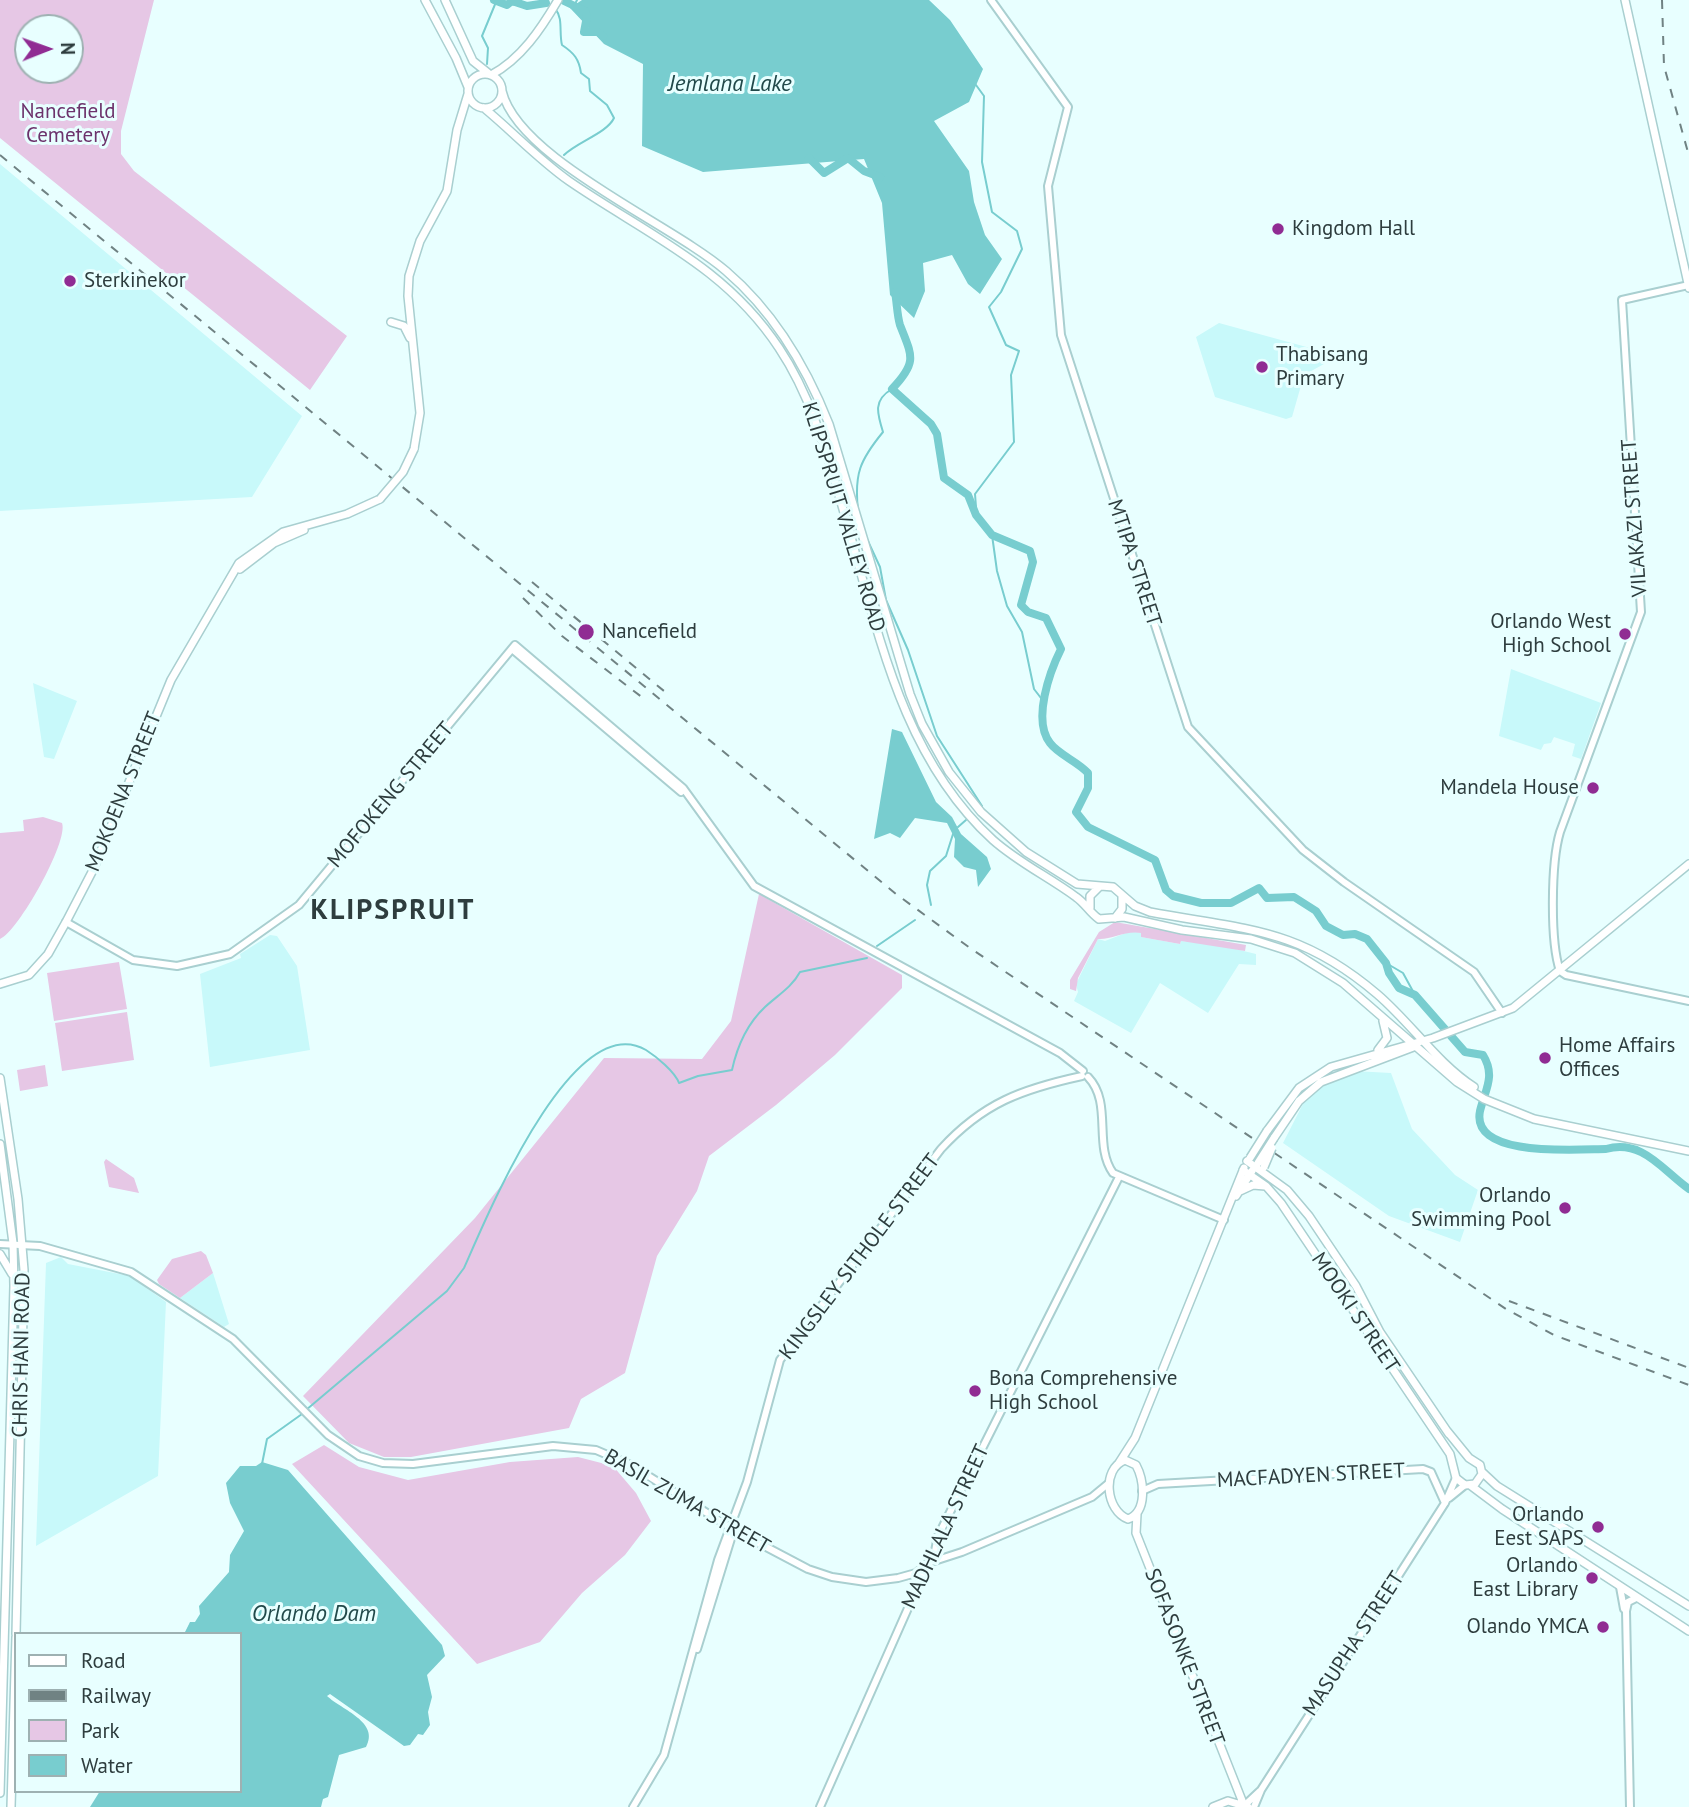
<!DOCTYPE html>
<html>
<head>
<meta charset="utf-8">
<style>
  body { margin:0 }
  #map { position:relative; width:1689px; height:1807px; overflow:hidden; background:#e8ffff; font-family:"PT Sans",sans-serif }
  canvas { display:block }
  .legend { position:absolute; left:14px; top:1632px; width:228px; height:161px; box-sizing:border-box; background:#e8ffff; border:2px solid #9eb1b2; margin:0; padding:9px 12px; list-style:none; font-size:21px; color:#2e3d3e }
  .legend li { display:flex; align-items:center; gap:14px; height:35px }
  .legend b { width:35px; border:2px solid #9eb1b2 }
  .north { position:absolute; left:14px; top:14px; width:70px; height:70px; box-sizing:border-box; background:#e8ffff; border:2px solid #9eb1b2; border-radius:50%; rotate:89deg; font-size:19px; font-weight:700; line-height:28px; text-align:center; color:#2e3d3e }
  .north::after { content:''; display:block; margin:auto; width:24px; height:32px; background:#902c93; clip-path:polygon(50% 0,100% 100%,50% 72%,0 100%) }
</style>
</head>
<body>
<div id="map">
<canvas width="1689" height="1807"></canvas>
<ul class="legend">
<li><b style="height:9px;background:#fff"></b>Road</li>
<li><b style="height:9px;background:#708283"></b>Railway</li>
<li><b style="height:19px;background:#e6c7e5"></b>Park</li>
<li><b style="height:19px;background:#78cdcf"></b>Water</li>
</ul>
<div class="north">N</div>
</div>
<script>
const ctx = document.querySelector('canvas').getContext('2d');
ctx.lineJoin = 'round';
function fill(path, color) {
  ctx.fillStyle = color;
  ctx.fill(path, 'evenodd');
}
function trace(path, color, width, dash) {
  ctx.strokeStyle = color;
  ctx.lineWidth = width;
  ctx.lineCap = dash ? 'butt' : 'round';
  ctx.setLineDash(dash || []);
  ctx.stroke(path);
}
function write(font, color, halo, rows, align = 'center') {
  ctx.font = font + ' "PT Sans",sans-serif';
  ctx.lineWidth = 6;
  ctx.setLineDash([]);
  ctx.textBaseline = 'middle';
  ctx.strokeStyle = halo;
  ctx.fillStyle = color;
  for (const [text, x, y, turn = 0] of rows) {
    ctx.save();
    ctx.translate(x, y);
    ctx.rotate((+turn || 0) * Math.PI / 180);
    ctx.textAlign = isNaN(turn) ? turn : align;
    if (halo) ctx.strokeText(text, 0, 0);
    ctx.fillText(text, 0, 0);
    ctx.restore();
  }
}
fill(new Path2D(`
  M0,164L302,416L252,497L0,511Z
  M1219,323L1332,354L1333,359L1304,375L1292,417L1286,419L1215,397L1196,337Z
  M1511,669L1601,703L1581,759L1572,756L1575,744L1554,737L1551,743L1544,744L1541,750L1499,736Z
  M33,683L77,701L54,759L44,757Z
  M1131,931L1142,933L1141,937L1180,944L1181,941L1219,945L1256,954V965L1239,964L1208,1013L1160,983L1131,1033L1074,1001L1078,992L1076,984L1098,939L1105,941Z
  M270,935L277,936L297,966L310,1050L210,1067L200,974L241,958L240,954Z
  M1354,1071L1391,1073L1412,1129L1455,1175L1478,1190L1460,1242L1389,1216L1283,1143L1307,1096L1333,1078Z
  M61,1257L68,1264L130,1276L166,1302L158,1476L36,1546L46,1263Z
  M213,1273L229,1324L224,1327L180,1298Z`), '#c8f9fa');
fill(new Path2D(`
  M0,0H154L121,131V154L134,171L347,336L310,390L0,138ZM28,28H70V70H28Z
  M43,817L62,823C69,841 18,932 0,939V833L24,831L23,820Z
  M759,894L902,975V988L835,1055L776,1105L709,1156L697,1191L657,1256L625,1373L581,1399L569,1428L411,1457H384L349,1443L303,1396L475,1218L604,1058L702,1059L731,1021Z
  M1115,922L1246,945L1245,951L1181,941L1180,944L1141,937V933C1126,930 1111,940 1098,939L1078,978L1076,991L1070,989V980L1099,932Z
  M119,962L127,1009L54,1021L47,973Z
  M127,1012L134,1060L62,1071L55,1023Z
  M45,1065L48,1086L20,1091L17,1070Z
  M106,1159L134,1178L139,1193L109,1187L104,1162Z
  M201,1251L206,1255L213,1273L180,1298L159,1284L157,1280L172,1259Z
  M324,1445L359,1467L408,1480L510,1462L578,1457L613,1466L636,1493L651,1521L625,1555L582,1593L540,1642L477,1664L292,1464Z`), '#e6c7e5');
fill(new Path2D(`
  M582,0H929L950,20L983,69L969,102L934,121L969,171L974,202L985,235L1002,259L980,294L968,284L952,255L923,263L925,291L914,318L890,295L882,203L864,159L703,172L642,146L643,64L604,44L570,8Z
  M892,729L902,732L936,802L952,817L961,834L987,857L991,869L978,887L976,870L964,867L954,857L955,839L947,823L915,818L900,838L890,833L874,839Z
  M262,1462L288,1470L442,1645L445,1656L427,1675L432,1697L428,1712L430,1725L423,1735L418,1734L410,1745L404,1746L330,1694L327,1696C342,1710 380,1722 366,1747L339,1755L328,1797L323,1799L321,1807H90L100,1791H240V1634H184L190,1622H195L200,1614L199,1606L229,1572L230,1555L244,1531L230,1503L226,1483L240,1466H256Z`), '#78cdcf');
trace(new Path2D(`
  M508,4L527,6
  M575,4L577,0
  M556,10C563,18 559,34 562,45C574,53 579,59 581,73L589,79L590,91L607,105L614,118C607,133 577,142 564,155
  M487,64L488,48L482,36L496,2
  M976,507L975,494L1014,442L1011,375L1019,351L1006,345L989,307L1001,292L1022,249L1017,231L992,212L982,162L984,96L976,85
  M858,510C854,474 860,460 883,432C877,413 873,400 892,389
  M992,535L997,571L1007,606L1022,632L1034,689L1044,702
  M867,539L880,567L886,600L908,650L937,736L982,806
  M958,827L966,820
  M931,905L927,885L930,871L946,856L953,834
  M877,946L915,920
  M1386,963L1403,973L1415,995
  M306,1410L447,1291L464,1268C486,1219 572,1007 646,1050C657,1057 675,1072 679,1083L698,1076L732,1070C737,1047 748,1023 765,1007C778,995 792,987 800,972L867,958
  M262,1464L267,1439L302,1414`), '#78cdcf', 2);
trace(new Path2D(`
  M494,0L507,5L512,1L527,6L546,3
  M564,1L585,11L587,16L584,32H598L603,36
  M809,158L824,173L848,158L864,171L880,177
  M895,292C897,303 897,315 900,325C912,356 918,362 892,389L931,424L937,434L944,478L968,495L976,515L992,535L1030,551L1033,562L1021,605L1028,612L1046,618L1061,649C1050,671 1032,720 1050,743C1059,755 1077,761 1088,773V788L1076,812L1088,827L1155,860L1166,890L1173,896L1201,903H1231L1259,888L1267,898L1294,897L1316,911L1326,926L1343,935L1355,934L1367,939L1386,963L1389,973L1399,988L1415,995L1465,1052L1483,1055C1496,1076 1485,1090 1480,1111C1470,1159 1581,1149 1606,1149C1643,1139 1662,1170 1689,1189`), '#78cdcf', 8);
const tertiary = new Path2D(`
  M991,0L1068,107L1048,186L1061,335L1188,727L1303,850L1344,882L1474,972L1502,1013
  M1689,285L1622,300L1641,612L1560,832C1551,862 1550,942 1560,971L1566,975L1689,1001
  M512,649L681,792
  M66,922L133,960L177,966L230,954L299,905L515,645L683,788L754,886L1060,1053L1083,1071
  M1088,1077C1113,1103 1093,1145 1113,1173L1224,1220
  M0,1244L40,1246L131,1272L233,1339L328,1435L359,1456L383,1463L413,1464L553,1446L596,1450L631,1465L734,1530L808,1569L832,1577L866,1582L898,1578L916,1573L928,1563L962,1552L1092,1497L1109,1483
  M1142,1491L1158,1484L1423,1469L1431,1472L1445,1503
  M1449,1498L1465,1485
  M1620,1587L1624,1609
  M697,1649L733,1532
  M1245,1805L1260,1791
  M633,1807L664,1755L718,1560L747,1482L780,1360L941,1149C983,1103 1022,1089 1082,1076
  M820,1807L928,1563L934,1556L938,1536L1119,1177
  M1254,1807L1261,1790L1445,1503L1456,1478
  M1630,1807L1626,1611L1628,1602L1636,1598`);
const secondary = new Path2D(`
  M425,0L456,58L468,87
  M445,0L473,61L488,73
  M1625,0L1689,288
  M468 91a17 17 0 1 1 34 0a17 17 0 1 1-34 0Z
  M491,75C521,59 541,29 558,0
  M502,91C518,159 672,224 726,271C774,312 806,366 829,424L910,694L922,724L949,772L981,812L1026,852L1077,884L1113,887L1135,906L1150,912C1246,930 1298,927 1377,994C1411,1023 1437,1063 1474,1087
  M484,108C513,132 538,159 569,181C646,234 725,266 779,348C813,399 828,458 845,516C878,630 901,756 993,840C1019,863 1049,877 1076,897C1085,903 1090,913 1099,919L1124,917L1182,930L1251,939L1295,953L1343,983L1457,1082L1484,1099L1534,1119L1689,1151
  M391,322L404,326L410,338
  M414,449L420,413L408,296L409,276L420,241L447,191L457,130L468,94
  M240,569L274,543L304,530
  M1090,908V896L1099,887
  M1115,918L1122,909V896
  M0,984L29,975L48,954L66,922L93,870L171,680L239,563L283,532L347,514L380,499
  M1378,1050L1387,1038L1383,1021
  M0,1078L18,1199L24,1270L16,1634
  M1267,1131L1299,1088L1331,1067L1433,1038L1513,1008L1689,864
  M1274,1138L1299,1101L1321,1082L1416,1046
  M0,1144L13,1243L14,1286L0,1793
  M1247,1161L1287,1190L1309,1216L1356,1286L1380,1332L1449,1434
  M1243,1170L1266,1186L1281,1203L1450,1454L1456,1478L1465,1485L1475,1484L1482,1474L1480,1465L1469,1458L1447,1431
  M1240,1191L1253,1185L1265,1186
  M1236,1196L1252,1171
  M0,1254L12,1274
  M1125,1460L1136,1465C1144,1480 1148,1512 1128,1519C1106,1511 1101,1469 1125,1460Z
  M1119,1463L1135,1438L1244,1168
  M1482,1472L1497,1486L1689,1606
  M1470,1485L1502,1509L1689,1631
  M1137,1514L1136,1533L1243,1803
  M11,1807L16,1637
  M1213,1807L1228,1801L1248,1807`);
trace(tertiary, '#a9cfd0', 10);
trace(secondary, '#a9cfd0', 10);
trace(tertiary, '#fff', 6);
trace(secondary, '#fff', 7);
trace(new Path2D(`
  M1662,0L1664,66L1689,156
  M0,155L896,894L970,948L1506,1309L1554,1335L1689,1385
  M532,582L664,691
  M523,598L562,636L643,698
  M1509,1301L1689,1368`), '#708283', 2, [9, 9]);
const secondaryBridge = new Path2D(`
  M380,499L403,472L414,449
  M1250,1158L1267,1131
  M1258,1163L1274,1138
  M1264,1167L1272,1148`);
trace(secondaryBridge, '#a9cfd0', 10, []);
trace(secondaryBridge, '#fff', 7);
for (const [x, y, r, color] of [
  [1278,229,7,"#902c93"],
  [70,281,7,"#902c93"],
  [1262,367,7,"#902c93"],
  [586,632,9,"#902c93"],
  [1625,634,7,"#902c93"],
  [1593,788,7,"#902c93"],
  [1545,1058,7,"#902c93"],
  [1565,1208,7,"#902c93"],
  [975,1391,7,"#902c93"],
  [1598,1527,7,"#902c93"],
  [1592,1578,7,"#902c93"],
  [1603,1627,7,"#902c93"]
]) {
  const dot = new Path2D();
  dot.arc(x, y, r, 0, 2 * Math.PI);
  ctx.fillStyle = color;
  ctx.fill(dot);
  trace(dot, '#e8ffff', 2.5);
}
write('21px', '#6c336c', '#e8ffff', [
  ["Nancefield",68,112],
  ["Cemetery",68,136]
]);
write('21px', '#2e3d3e', '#e8ffff', [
  ["Kingdom Hall",1292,229],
  ["Sterkinekor",84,281],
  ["Thabisang",1276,355],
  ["Primary",1276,379],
  ["Orlando West",1611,622,"right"],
  ["High School",1611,646,"right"],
  ["Nancefield",602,632],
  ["Mandela House",1579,788,"right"],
  ["Home Affairs",1559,1046],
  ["Offices",1559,1070],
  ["Orlando",1551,1196,"right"],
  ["Swimming Pool",1551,1220,"right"],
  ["Bona Comprehensive",989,1379],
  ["High School",989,1403],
  ["Orlando",1584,1515,"right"],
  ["Eest SAPS",1584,1539,"right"],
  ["Orlando",1578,1566,"right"],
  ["East Library",1578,1590,"right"],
  ["Olando YMCA",1589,1627,"right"]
], 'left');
write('21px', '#2e3d3e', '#e8ffff', [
  ["KLIPSPRUIT VALLEY ROAD",843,517,73],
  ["VILAKAZI STREET",1635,518,-94],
  ["MTIPA STREET",1134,563,72],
  ["MOKOENA STREET",124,792,-68],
  ["MOFOKENG STREET",391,795,-50],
  ["KINGSLEY SITHOLE STREET",860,1257,-53],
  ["MOOKI STREET",1355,1313,56],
  ["CHRIS HANI ROAD",22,1355,-89],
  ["MACFADYEN STREET",1311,1476,-3],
  ["BASIL ZUMA STREET",687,1502,30],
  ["MADHLALA STREET",946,1527,-65],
  ["MASUPHA STREET",1354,1644,-57],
  ["SOFASONKE STREET",1184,1657,69]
]);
write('italic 23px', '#21494a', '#e8ffff', [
  ["Jemlana Lake",730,84],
  ["Orlando Dam",314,1614]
]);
ctx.letterSpacing = '2px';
write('bold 28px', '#2e3d3e', '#e8ffff', [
  ["KLIPSPRUIT",393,911]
]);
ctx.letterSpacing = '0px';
</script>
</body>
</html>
